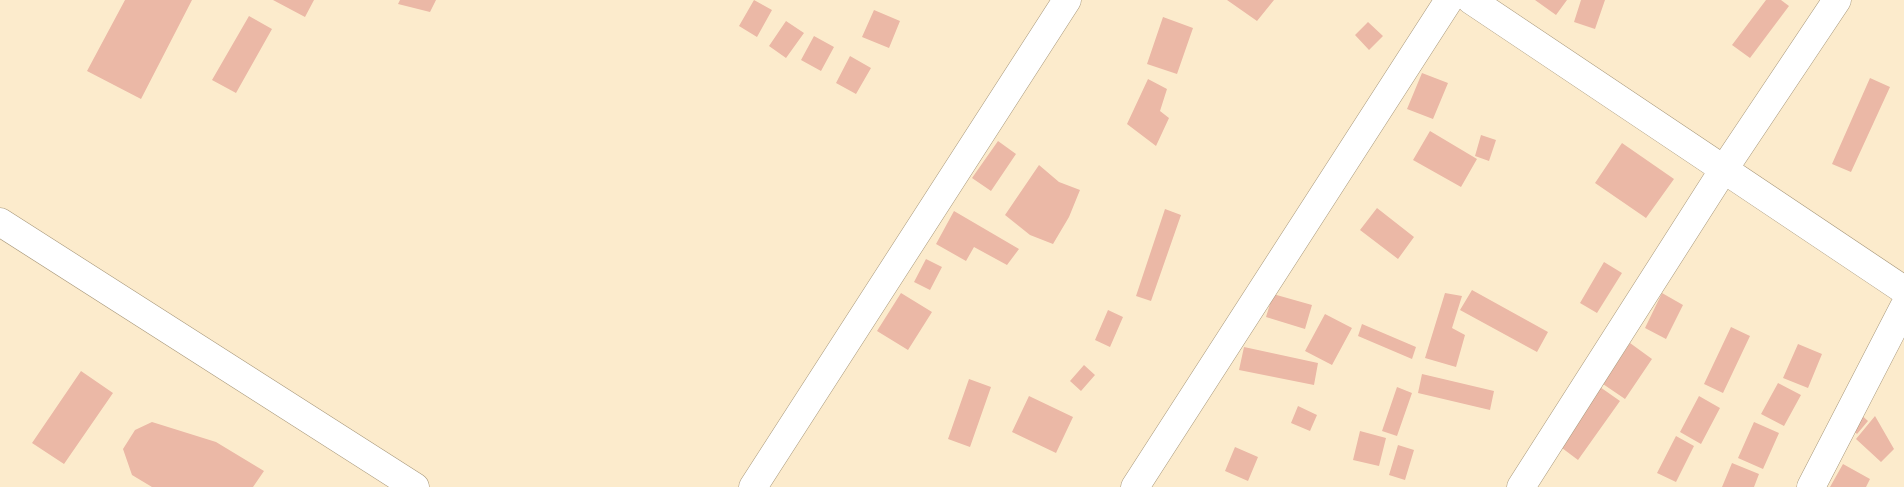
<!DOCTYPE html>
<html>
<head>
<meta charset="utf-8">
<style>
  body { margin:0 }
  canvas { display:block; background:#fcebcc }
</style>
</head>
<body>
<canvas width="1904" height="487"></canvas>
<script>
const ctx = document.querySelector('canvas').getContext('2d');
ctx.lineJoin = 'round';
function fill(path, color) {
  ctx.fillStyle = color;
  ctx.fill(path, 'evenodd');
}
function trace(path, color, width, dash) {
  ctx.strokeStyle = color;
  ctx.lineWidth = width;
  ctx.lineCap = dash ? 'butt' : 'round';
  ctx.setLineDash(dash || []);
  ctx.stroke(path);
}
fill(new Path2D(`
  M125,0H192L141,99L87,71Z
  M273,0H314L305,17Z
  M400,0H436L430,12L398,4Z
  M754,0L772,10L757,37L739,26Z
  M1227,0H1274L1257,21Z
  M1535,0H1567L1556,15Z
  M1581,0H1605L1595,29L1574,22Z
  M1766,0H1781L1789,6L1750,58L1732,45Z
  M874,10L900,21L889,48L862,37Z
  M249,16L272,29L236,93L212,80Z
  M1163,17L1193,28L1177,74L1147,64Z
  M786,21L804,33L786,58L769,46Z
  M1368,22L1383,36L1369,50L1355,35Z
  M814,36L834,47L821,71L801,60Z
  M850,56L871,68L856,94L836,83Z
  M1422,73L1448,83L1433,119L1407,109Z
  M1870,78L1890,87L1851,172L1832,164Z
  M1148,79L1167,89L1160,111L1169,118L1156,146L1127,124Z
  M1430,131L1477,159L1461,187L1413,160Z
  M1481,135L1496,140L1489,161L1475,156Z
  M998,141L1016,154L991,191L972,178Z
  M1622,143L1674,179L1646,218L1595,183Z
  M1039,165L1059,182L1080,190L1069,217L1053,244L1030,235L1005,215Z
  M1377,208L1414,237L1398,259L1360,230Z
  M1165,209L1181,215L1151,301L1136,296Z
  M954,211L1019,249L1007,265L974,247L966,261L936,244Z
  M926,259L942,267L930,290L914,282Z
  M1604,262L1622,273L1597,313L1580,303Z
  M1472,290L1548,332L1537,352L1460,310Z
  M901,293L932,312L908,350L877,331Z
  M1445,293L1462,296L1452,328L1465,335L1456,367L1425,358Z
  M1662,293L1683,305L1666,339L1645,328Z
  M1273,294L1312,305L1305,329L1266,317Z
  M1108,310L1123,317L1110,347L1095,340Z
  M1325,314L1352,328L1332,365L1305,351Z
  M1362,324L1416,347L1412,359L1358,336Z
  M1731,327L1750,336L1723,393L1704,384Z
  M1630,343L1652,359L1625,399L1603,384Z
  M1798,344L1822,354L1808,388L1783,378Z
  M1244,347L1318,363L1314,385L1239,370Z
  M1084,365L1095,375L1081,391L1070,381Z
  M81,371L113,393L64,464L32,443Z
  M1422,374L1494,391L1490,410L1418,393Z
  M969,379L991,387L970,447L948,439Z
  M1778,383L1801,395L1784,426L1761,414Z
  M1397,387L1412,393L1397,436L1382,431Z
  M1600,387L1620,401L1578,460L1558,445Z
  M1029,396L1073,417L1056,453L1012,432Z
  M1699,396L1720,408L1701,444L1680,432Z
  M1298,406L1317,415L1310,431L1291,423Z
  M1859,413L1868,421L1857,434L1848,426Z
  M1875,416L1894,449L1881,462L1856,439Z
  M152,422L216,442L264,471L253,487H152L132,475L123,449L135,430Z
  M1754,422L1779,433L1763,469L1738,458Z
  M1360,431L1386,438L1379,466L1353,460Z
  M1676,436L1694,446L1676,482L1657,473Z
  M1398,445L1414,450L1405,480L1389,475Z
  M1235,447L1258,457L1248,481L1225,471Z
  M1732,463L1759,474L1754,487H1722Z
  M1843,464L1870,479L1866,487H1830Z`), '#ebb8a6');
const minor = new Path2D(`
  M1471,0L1904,290
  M0,222L415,487
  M753,487L1067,0
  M1135,487L1449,0
  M1521,487L1724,169L1837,0
  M1811,487L1904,307`);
trace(minor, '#a7977a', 29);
trace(minor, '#fff', 28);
</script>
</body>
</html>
